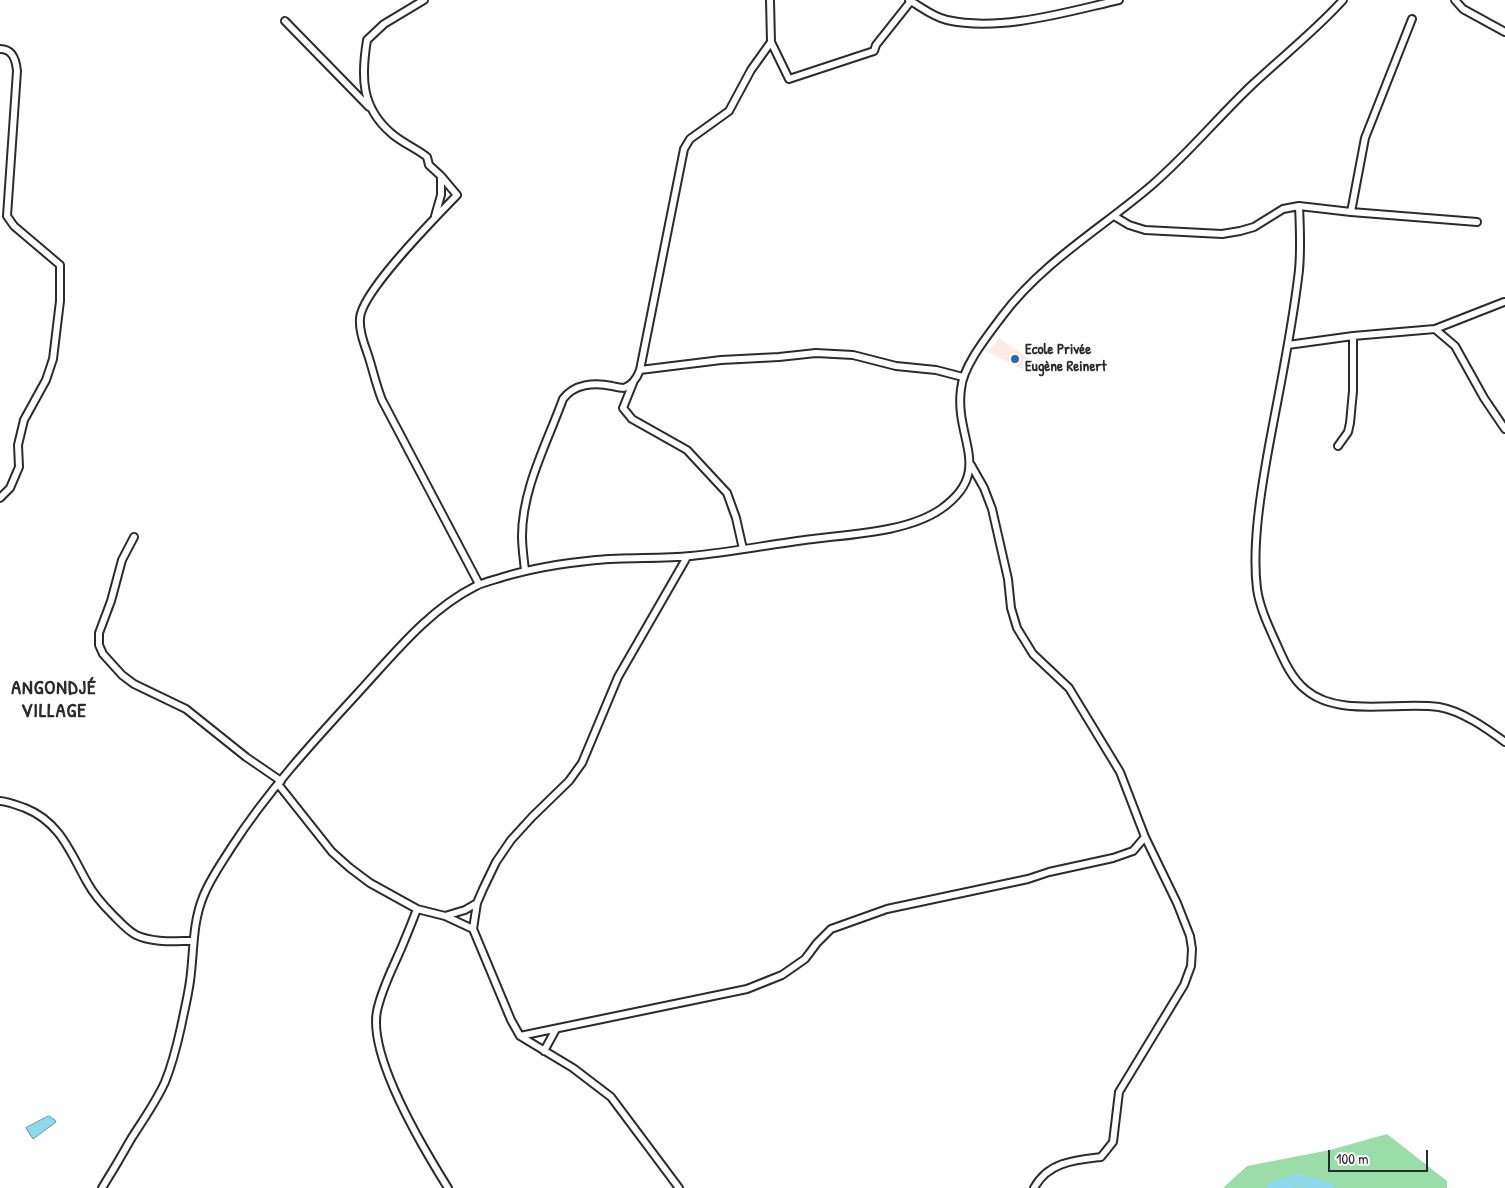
<!DOCTYPE html>
<html>
<head>
<meta charset="utf-8">
<style>
  body { margin:0 }
  #map { position:relative; width:1505px; height:1188px; overflow:hidden; background:#fff; font-family:"Patrick Hand",sans-serif }
  canvas { display:block }
  .scale { position:absolute; left:1328px; top:1150px; width:100px; height:22px; box-sizing:border-box; border:2px solid #2b2b2b; border-top:0; padding-left:6px; font-size:15px; line-height:18px; white-space:nowrap; color:#2b2b2b; -webkit-text-stroke:4px #fff; paint-order:stroke }
</style>
</head>
<body>
<div id="map">
<canvas width="1505" height="1188"></canvas>
<div class="scale">100 m</div>
</div>
<script>
const ctx = document.querySelector('canvas').getContext('2d');
ctx.lineJoin = 'round';
function fill(path, color) {
  ctx.fillStyle = color;
  ctx.fill(path, 'evenodd');
}
function trace(path, color, width, dash) {
  ctx.strokeStyle = color;
  ctx.lineWidth = width;
  ctx.lineCap = dash ? 'butt' : 'round';
  ctx.setLineDash(dash || []);
  ctx.stroke(path);
}
function write(font, color, halo, rows, align = 'center') {
  ctx.font = font + ' "Patrick Hand",sans-serif';
  ctx.lineWidth = 4;
  ctx.setLineDash([]);
  ctx.textBaseline = 'middle';
  ctx.strokeStyle = halo;
  ctx.fillStyle = color;
  for (const [text, x, y, turn = 0] of rows) {
    ctx.save();
    ctx.translate(x, y);
    ctx.rotate((+turn || 0) * Math.PI / 180);
    ctx.textAlign = isNaN(turn) ? turn : align;
    if (halo) ctx.strokeText(text, 0, 0);
    ctx.fillText(text, 0, 0);
    ctx.restore();
  }
}
fill(new Path2D(`
  M999,338L1038,365L1032,374L988,352Z`), '#fbeae6');
fill(new Path2D(`
  M1387,1134L1447,1181V1188H1223L1247,1166L1330,1150Z`), '#9bdda8');
const water = new Path2D(`
  M49,1116L55,1120L56,1122L33,1139L26,1128Z`);
fill(water, '#8ed9ee');
trace(water, '#6693a0', 1);
trace(new Path2D(`
  M1273,1188L1298,1180L1328,1188`), '#8ed9ee', 12);
const minor = new Path2D(`
  M424,0L384,24L367,40C361,77 361,107 391,133C402,143 416,148 427,157L429,165L441,176V195L435,216
  M909,0C921,7 933,17 947,20C1001,32 1066,12 1119,0
  M1455,0L1463,9L1505,32
  M285,21L369,107
  M771,42L789,79L874,51L876,45L911,1
  M0,49C13,49 16,60 17,71L7,216L14,226L60,265V301L53,359L46,380L24,420L18,445L19,467L10,488L0,498
  M441,176L457,195C436,217 362,291 360,318C359,331 364,343 368,355C373,370 376,385 382,400L479,584
  M1299,206L1351,212L1365,138L1412,19
  M1351,212L1477,222
  M1114,216L1129,225L1145,230L1222,234L1240,231L1254,227L1283,209L1299,206C1300,227 1301,249 1299,270C1292,333 1278,395 1267,457C1260,497 1252,548 1257,589C1260,609 1269,627 1277,645C1284,661 1292,679 1306,690C1339,718 1399,701 1439,707C1462,711 1486,728 1505,742
  M1435,329L1504,302
  M1288,345L1353,336L1435,329L1455,346L1484,398L1505,429
  M640,370L721,360L779,357L816,353L853,355L896,366L936,370L963,377
  M633,383L623,408L632,419L687,450L727,493L736,518L743,549
  M1338,446L1348,432L1350,423L1353,391V336
  M971,465L984,488L992,509L1008,579L1011,608L1017,628L1033,654L1069,688L1120,772L1145,837L1177,903L1190,936L1192,949L1191,966L1184,985L1119,1092L1113,1142L1101,1157C1075,1160 1048,1162 1034,1188
  M134,537L122,560L111,601L99,633V645L103,654L122,675L134,684L186,709L246,757L281,781
  M525,571C524,560 522,548 522,536C522,489 547,443 563,399C574,384 594,382 612,386C616,387 619,388 624,388C633,385 637,378 640,370L684,149L690,139L729,111L751,70L771,42L770,0
  M278,784L332,852L350,868L370,883L417,909L445,916L473,929
  M0,801C10,802 16,805 25,808C60,822 70,852 87,882C94,895 103,905 113,915C120,922 128,931 136,935C153,943 175,941 193,941
  M417,909C413,920 408,932 403,944C394,966 382,987 377,1011C368,1057 423,1148 448,1188
  M445,916L465,910L477,903
  M520,1036L747,989L782,975L805,959L817,943L831,929L887,909L1028,879L1049,872L1113,858L1133,851L1145,837
  M544,1051L556,1029
  M102,1188C112,1172 122,1155 131,1139C143,1120 156,1102 165,1082C172,1065 177,1045 181,1027C184,1012 188,996 190,981C194,953 192,924 203,897C210,879 221,864 231,848C267,792 312,743 357,694C393,655 428,610 476,586C484,582 494,580 503,577C533,568 565,563 596,560C628,557 659,559 691,556C732,552 772,544 813,539C852,534 908,532 941,509C995,471 954,439 961,389C963,365 989,334 1003,315C1043,262 1102,228 1152,185C1188,154 1218,117 1253,84C1283,56 1315,31 1343,0
  M679,1188L611,1097L573,1068L520,1036L511,1020L473,929L477,903L483,889L496,862L511,840L532,817L569,781L582,763L618,677L687,557`);
trace(minor, '#2b2b2b', 10);
trace(minor, '#fff', 6);
for (const [x, y, r, color] of [
  [1015,359,5,"#1f6fb2"]
]) {
  const dot = new Path2D();
  dot.arc(x, y, r, 0, 2 * Math.PI);
  ctx.fillStyle = color;
  ctx.fill(dot);
  trace(dot, '#fff', 2);
}
write('bold 15px', '#2b2b2b', '#fff', [
  ["Ecole Privée",1025,350],
  ["Eugène Reinert",1025,367]
], 'left');
ctx.letterSpacing = '1px';
write('bold 20px', '#2b2b2b', '#fff', [
  ["ANGONDJÉ",54,689],
  ["VILLAGE",54,712]
]);
ctx.letterSpacing = '0px';
</script>
</body>
</html>
